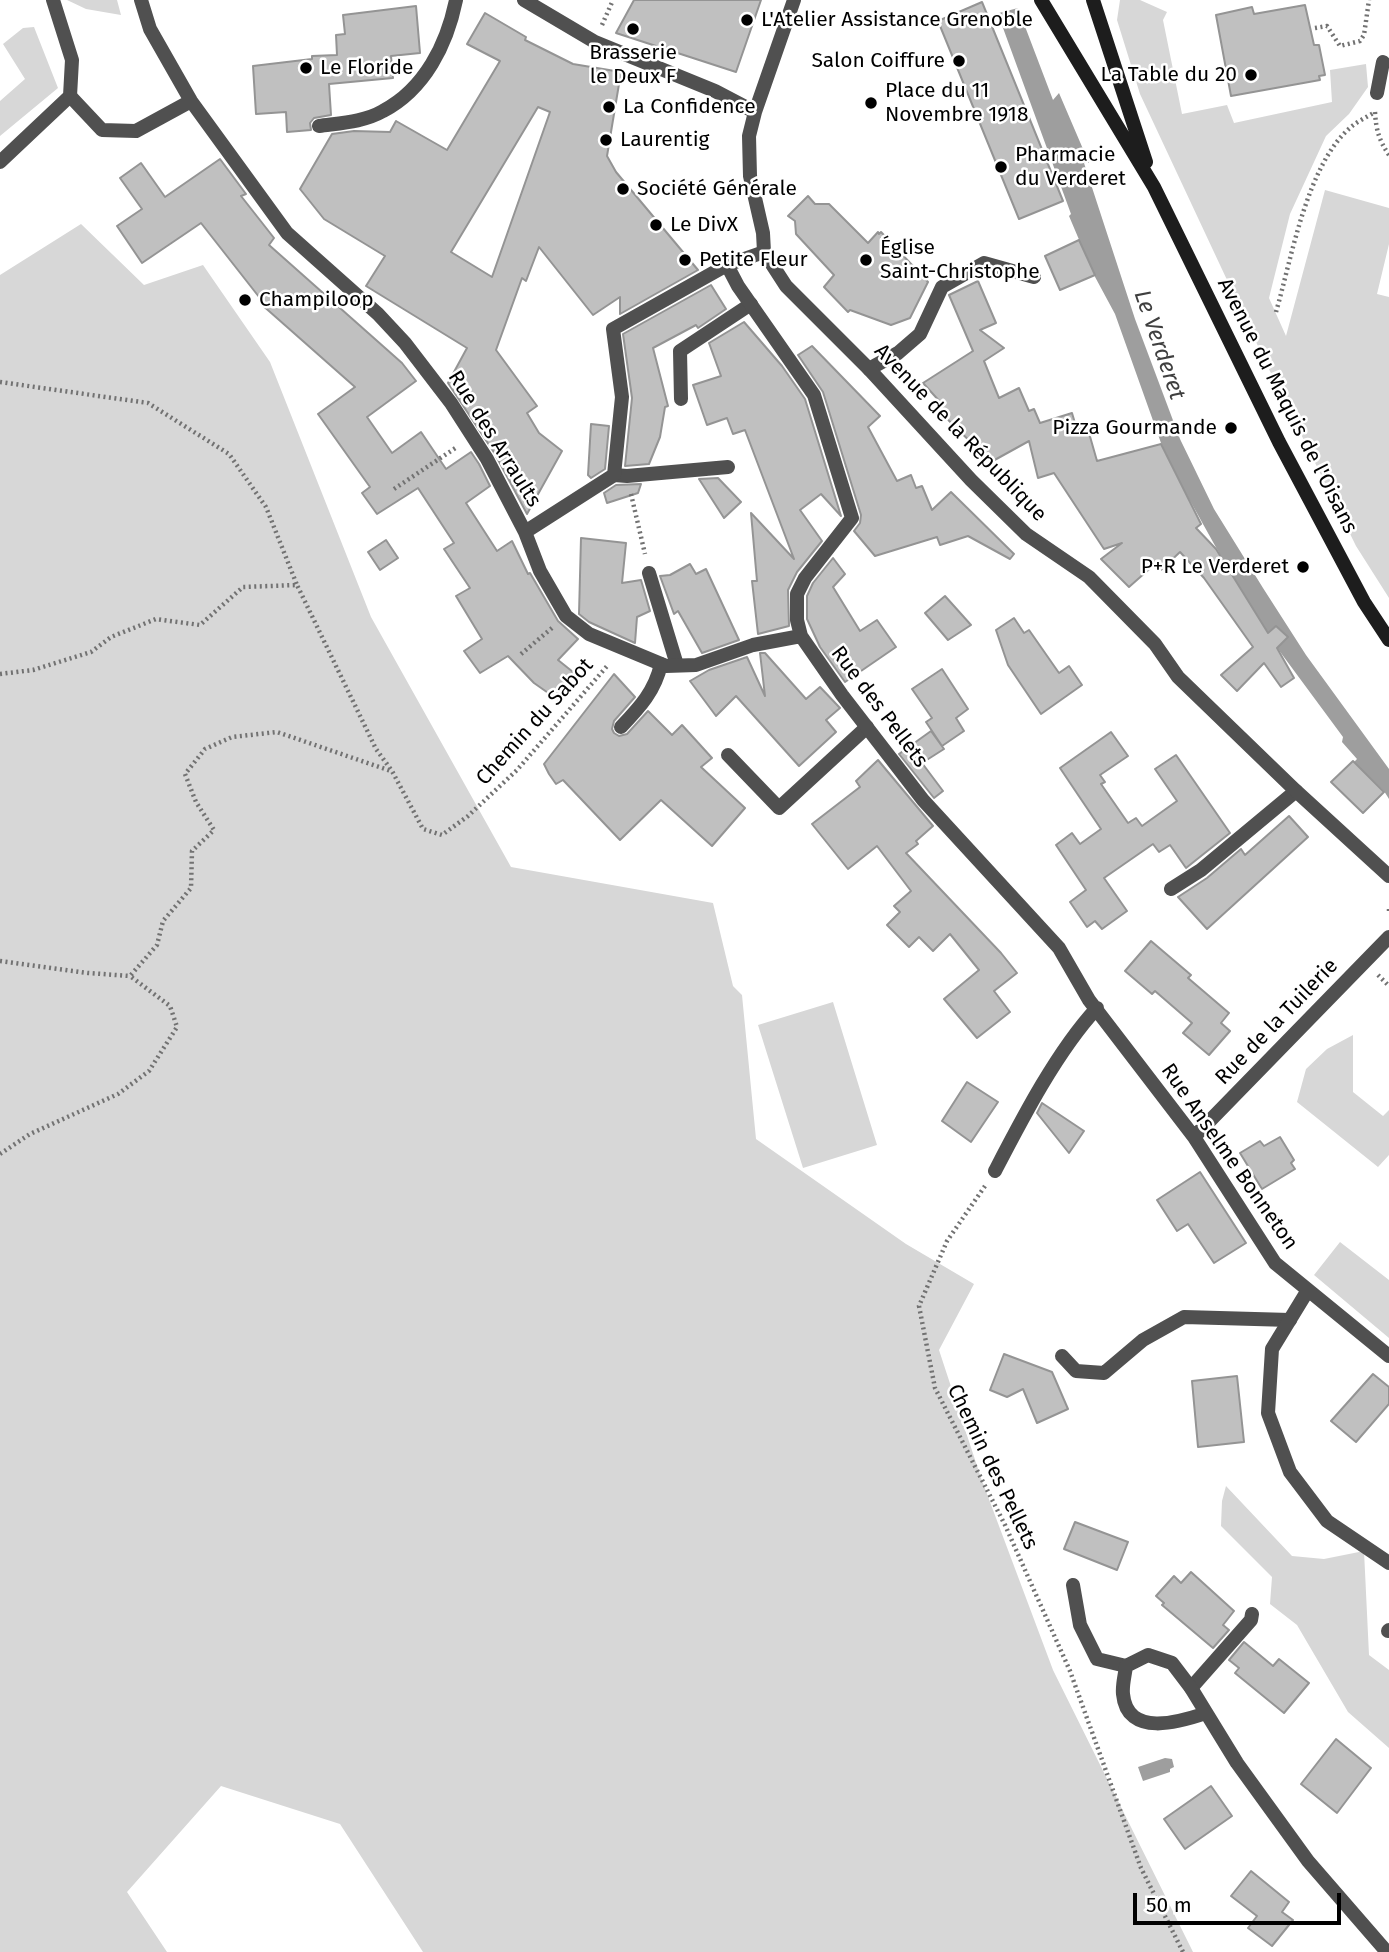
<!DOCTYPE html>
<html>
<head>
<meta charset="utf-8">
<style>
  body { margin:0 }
  #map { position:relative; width:1389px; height:1952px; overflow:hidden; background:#fff; font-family:"Fira Sans",sans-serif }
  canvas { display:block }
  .scale { position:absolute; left:1133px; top:1893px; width:208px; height:32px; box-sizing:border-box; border:4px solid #000; border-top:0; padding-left:9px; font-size:21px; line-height:24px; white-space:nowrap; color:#000; -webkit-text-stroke:5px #fff; paint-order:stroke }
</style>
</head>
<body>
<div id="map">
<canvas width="1389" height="1952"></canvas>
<div class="scale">50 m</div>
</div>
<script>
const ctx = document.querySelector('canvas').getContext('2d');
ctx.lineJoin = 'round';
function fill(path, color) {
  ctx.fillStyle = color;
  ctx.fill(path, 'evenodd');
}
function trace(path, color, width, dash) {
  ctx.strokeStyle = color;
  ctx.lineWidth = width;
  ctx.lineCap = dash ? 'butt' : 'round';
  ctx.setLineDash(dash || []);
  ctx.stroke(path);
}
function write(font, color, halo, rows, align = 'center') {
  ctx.font = font + ' "Fira Sans",sans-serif';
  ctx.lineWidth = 5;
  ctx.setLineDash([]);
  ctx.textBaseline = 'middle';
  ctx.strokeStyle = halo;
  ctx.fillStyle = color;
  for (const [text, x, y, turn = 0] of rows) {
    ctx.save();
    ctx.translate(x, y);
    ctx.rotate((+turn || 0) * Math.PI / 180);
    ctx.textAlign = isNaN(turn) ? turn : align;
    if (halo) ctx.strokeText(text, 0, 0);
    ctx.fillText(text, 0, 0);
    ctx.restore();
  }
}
fill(new Path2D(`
  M67,0H117L121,15L86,9Z
  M1120,0H1140L1167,12L1163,20L1182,114L1227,105L1234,123L1332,102L1330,70L1366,64L1368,87L1349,114L1326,136L1290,214L1269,298L1286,336L1325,190L1389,208V244L1377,294L1389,297V598L1356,546L1264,359L1140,94L1117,20Z
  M34,27L58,88L0,136V101L25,79L3,44L23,28Z
  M81,224L144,285L203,265L270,362L371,617L511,867L713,903L733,986L742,995L756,1139L906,1244L974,1284L939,1350L981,1478L1053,1670L1193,1952H423L340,1824L221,1786L127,1892L167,1952H0V275Z
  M833,1002L877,1145L803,1168L758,1025Z
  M1353,1035V1092L1383,1116L1389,1110V1155L1378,1167L1297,1102L1306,1069L1327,1049Z
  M1340,1242L1389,1280V1338L1314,1275Z
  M1226,1486L1292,1556L1324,1559L1364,1551L1369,1655L1389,1670V1748L1348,1712L1297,1625L1270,1604L1272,1577L1221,1526L1222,1501Z`), '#d7d7d7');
fill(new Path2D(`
  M1018,8L1053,100L1059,93L1089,163H1084L1135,319L1180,439L1214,509L1263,588L1306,655L1389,769V799L1384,791L1354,762L1357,759L1342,742L1343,737L1278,649L1223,560L1178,479L1161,443L1115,314L1094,275L1069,216L1071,214L999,17V13Z
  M1165,1758L1172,1759L1174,1767L1170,1769V1772L1143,1781L1138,1767Z`), '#9e9e9e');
const building = new Path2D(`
  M634,0H761L736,72L616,33Z
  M982,2L1063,201L1019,219L938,21Z
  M1305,5L1314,45H1319L1325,75L1319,76L1320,80L1231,96L1216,15L1252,7L1254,14Z
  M416,6L420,53L391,56L393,78L329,84L331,115L314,118L310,123L311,130L287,132L286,112L256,114L253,66L312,59V56L337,55L336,35L345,34L343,15Z
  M485,13L526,37L525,40L573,64L621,72L607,156L616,172L698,270L620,314V297L593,315L539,247L526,281L522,278L496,350L537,406L527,413L539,433L562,451L527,514L495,454L448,383L467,348L366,286L385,256L324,219L300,189L332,134L354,131L390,132L396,121L447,150L500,61L467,44ZM538,107L550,112L492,277L451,252Z
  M220,159L246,194L241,196L274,238L269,245L402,363L416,381L367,417L392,453L421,432L446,469L471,452L479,464L490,486L466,503L497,551L512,541L528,574L530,573L558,621L578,639L558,660L573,672L561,702L534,683L508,656L480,673L464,651L482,639L456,596L470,588L444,549L454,543L418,488L377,514L362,493L370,487L318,414L355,387L261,304L263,302L201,223L142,263L117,226L142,209L120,178L141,163L165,197Z
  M808,196L815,204H829L868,243L878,232L879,234L881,232L928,282L910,318L891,325L850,310L848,312L824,287L834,275L796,234L795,221L788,216Z
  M1079,240L1095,275L1060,290L1045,256Z
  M978,281L996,323L980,330L1004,348L984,361L999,398L1019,388L1029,411L1034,409L1040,423L1072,413L1077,430L1087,426L1097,461L1161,444L1201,524L1196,528L1216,549L1268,633L1276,626L1288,637L1277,648L1294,678L1281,687L1264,663L1237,691L1221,675L1253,647L1204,578L1180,552L1161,570L1155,564L1129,587L1101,559L1122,543L1104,549L1054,473L1038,478L1029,441L991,462L936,408L942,404L923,383L973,351L949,295Z
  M711,285L726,309L698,328L696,325L653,348L668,406L665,407L660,437L649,464L625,466L632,398L623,334Z
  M744,322L782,366L805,399L841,516L821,494L800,510L822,541L797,572L788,590L789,626L758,634L752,581H757L751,513L794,559L745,430L733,434L727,418L707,425L693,385L721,376L709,343Z
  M812,346L880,416L868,427L897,481L911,475L916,488L922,486L932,510L951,492L1014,554L1010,559L968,536L940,545L937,537L875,556L854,531L860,523L861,515L823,392L798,355Z
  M591,424L609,426L605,469L591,478L588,475Z
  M718,478L741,502L724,518L699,479Z
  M641,484L638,493L607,503L604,493L616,485Z
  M581,538L626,543L622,583L641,580L650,611L637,617L635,643L589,622L579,614Z
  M386,540L398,558L380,570L368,552Z
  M833,558L845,574L833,587L860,631L877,620L896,647L845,682L820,647L807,619V596L813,583Z
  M690,564L696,574L706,569L739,640L702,653L678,611L674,614L660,576L670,575Z
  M945,596L971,625L948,640L925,613Z
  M1014,618L1024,633L1029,630L1059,673L1069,666L1082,685L1041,714L1008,665L996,630Z
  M760,653H765L806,699L820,687L840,708L826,720L836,732L799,766L736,696L716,716L690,681L709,670L747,657L765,696Z
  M942,669L968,709L956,718L964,731L942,746L926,722L932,718L912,689Z
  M614,674L635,697L614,721L612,729L614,733L619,736L627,734L648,711L672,735L682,725L712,758L701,767L745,808L712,846L661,800L620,840L563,780L556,784L549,774L544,764Z
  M931,731L944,749L922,763L943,791L934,798L899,754Z
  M1111,732L1128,756L1100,775L1105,782L1101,784L1128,823L1136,818L1142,826L1177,801L1155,769L1176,755L1230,833L1186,868L1170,845L1159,852L1153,844L1104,878L1127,911L1102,929L1095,921L1087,927L1070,902L1086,890L1056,845L1072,833L1080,844L1101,829L1060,768Z
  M878,760L933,826L916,841L918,844L906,853L1001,953L1017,973L994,991L1010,1012L977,1038L944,999L979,970L950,934L933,951L919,937L909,947L887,925L900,912L894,906L911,891L877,846L848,869L812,824L860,787L856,781Z
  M1353,761L1384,792L1363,813L1331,782Z
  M1289,816L1308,837L1207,929L1178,897L1207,878L1241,849L1245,855Z
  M1151,941L1191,975L1188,978L1229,1013L1221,1023L1230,1031L1209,1055L1183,1033L1192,1023L1155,991L1152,994L1125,971Z
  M967,1082L998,1102L971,1142L942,1121Z
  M1042,1103L1084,1131L1069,1153L1037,1113Z
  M1280,1137L1294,1160L1291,1163L1295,1169L1262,1189L1240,1153L1260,1141L1264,1146Z
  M1200,1172L1246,1243L1214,1263L1188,1224L1177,1231L1157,1200Z
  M1004,1354L1052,1372L1068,1409L1037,1423L1023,1389L1007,1397L990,1390Z
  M1373,1374L1389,1387V1404L1356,1442L1331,1421Z
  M1237,1376L1244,1442L1198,1447L1192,1381Z
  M1075,1522L1128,1542L1117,1570L1064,1549Z
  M1191,1572L1234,1611L1223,1625L1229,1630L1213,1648L1162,1605L1164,1603L1156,1596L1174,1576L1181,1583Z
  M1244,1642L1273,1666L1279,1659L1309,1683L1284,1713L1235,1673L1239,1668L1229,1660Z
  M1336,1739L1371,1768L1337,1813L1301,1784Z
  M1211,1786L1232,1816L1185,1849L1164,1819Z
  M1251,1871L1289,1902L1282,1912L1293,1920L1272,1946L1248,1928L1257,1916L1231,1896Z`);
fill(building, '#c0c0c0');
trace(building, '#949494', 2);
trace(new Path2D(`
  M602,25L613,0
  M1315,28L1327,26L1340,46L1360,41L1364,35L1369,0
  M1375,112C1376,130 1379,140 1389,155
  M1276,312C1292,257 1307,164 1351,127C1358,121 1367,117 1375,112
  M0,382L148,403L229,454L266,507L297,585
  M394,489L457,447
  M631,494L645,554
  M521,654L552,628
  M0,674L33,670L91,652L111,637L156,619L200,625L243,587L297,585L376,749L392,771L423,829L442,835L468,816L517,770L608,665
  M1389,911V909
  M0,961L88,973L130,976
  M1378,975L1389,986
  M0,1154L30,1134L118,1094L149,1071L177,1027L170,1006L130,976L157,945L163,921L191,888L192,851L214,830L196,802L185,774L205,749L232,737L277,732L391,771
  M985,1186L947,1241L919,1306L935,1388L1005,1525L1070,1671L1141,1868L1183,1952`), '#727272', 4.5, [2, 3.5]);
trace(new Path2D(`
  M1377,93L1383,62
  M319,126C340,123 364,122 383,111C425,89 447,44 456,0
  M0,162L70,96L72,60L53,0
  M869,369L898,353L920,334L942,287L984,263L1034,277
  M681,399L680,351L751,304
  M614,475L627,476L728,467
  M649,573L677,665
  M621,727C640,707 655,691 661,664
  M728,755L779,808L867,727
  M1171,889L1201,870L1296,791
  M1062,1356L1076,1371L1104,1373L1143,1340L1184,1317L1290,1320
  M1073,1585L1080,1625L1097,1659L1126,1666
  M1191,1688L1251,1620L1252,1614`), '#505050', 14);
trace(new Path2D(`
  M141,0L150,29L191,101L287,233L378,314L405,343L451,403L487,459L525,532L540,571L566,616L589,634L666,666L696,665L753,645L801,636
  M70,96L102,130L136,131L191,101
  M764,252L727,265L738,286L814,395L852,518L805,578L797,594V620L801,636L842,695L923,800L1059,948L1089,1000L1194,1137L1275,1263L1389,1356
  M525,532L614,475L622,397L613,329L727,265
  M1194,1137L1389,937
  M995,1171C1022,1119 1057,1051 1097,1008
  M1308,1290L1272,1349L1268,1413L1290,1472L1327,1521L1389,1563
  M1388,1631L1389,1630
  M1206,1713C1180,1722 1127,1738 1123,1694C1122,1685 1125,1675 1126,1666L1148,1655L1172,1663L1191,1688L1237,1763L1308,1861L1387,1952`), '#505050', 14);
trace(new Path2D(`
  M524,0L595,42L715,91L755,112
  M794,0L755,112L749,136L750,176L763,233L764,252L786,286L869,369L971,480L1026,534L1089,577L1155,644L1178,677L1296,791L1389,876`), '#505050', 14);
trace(new Path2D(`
  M1041,0L1154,187L1279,442L1364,602L1389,640
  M1093,0L1146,162`), '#1d1d1d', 14);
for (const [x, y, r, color] of [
  [747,20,7,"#000"],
  [633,29,7,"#000"],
  [959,61,7,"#000"],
  [306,68,7,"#000"],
  [1251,75,7,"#000"],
  [871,103,7,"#000"],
  [609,107,7,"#000"],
  [606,140,7,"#000"],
  [1001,167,7,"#000"],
  [623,189,7,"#000"],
  [656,225,7,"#000"],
  [685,260,7,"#000"],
  [866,260,7,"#000"],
  [245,300,7,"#000"],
  [1231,428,7,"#000"],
  [1303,567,7,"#000"]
]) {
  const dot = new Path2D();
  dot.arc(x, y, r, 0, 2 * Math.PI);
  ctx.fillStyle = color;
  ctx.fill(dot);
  trace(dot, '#fff', 2.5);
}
write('21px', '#000', '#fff', [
  ["L'Atelier Assistance Grenoble",761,20],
  ["Brasserie",633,53,"center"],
  ["le Deux F",633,77,"center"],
  ["Salon Coiffure",945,61,"right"],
  ["Le Floride",320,68],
  ["La Table du 20",1237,75,"right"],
  ["Place du 11",885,91],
  ["Novembre 1918",885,115],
  ["La Confidence",623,107],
  ["Laurentig",620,140],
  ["Pharmacie",1015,155],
  ["du Verderet",1015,179],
  ["Société Générale",637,189],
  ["Le DivX",670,225],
  ["Église",880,248],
  ["Saint-Christophe",880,272],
  ["Petite Fleur",699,260],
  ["Champiloop",259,300],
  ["Pizza Gourmande",1217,428,"right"],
  ["P+R Le Verderet",1289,567,"right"]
], 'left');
write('21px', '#000', '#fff', [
  ["Avenue du Maquis de l'Oisans",1287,406,63],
  ["Avenue de la République",960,433,46],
  ["Rue des Arraults",494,439,58],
  ["Rue des Pellets",879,707,53],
  ["Chemin du Sabot",535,722,-48],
  ["Rue de la Tuilerie",1277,1022,-46],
  ["Rue Anselme Bonneton",1229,1157,55],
  ["Chemin des Pellets",992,1467,64]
]);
write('italic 23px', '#3f3f3f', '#fff', [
  ["Le Verderet",1159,345,71]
]);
</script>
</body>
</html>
